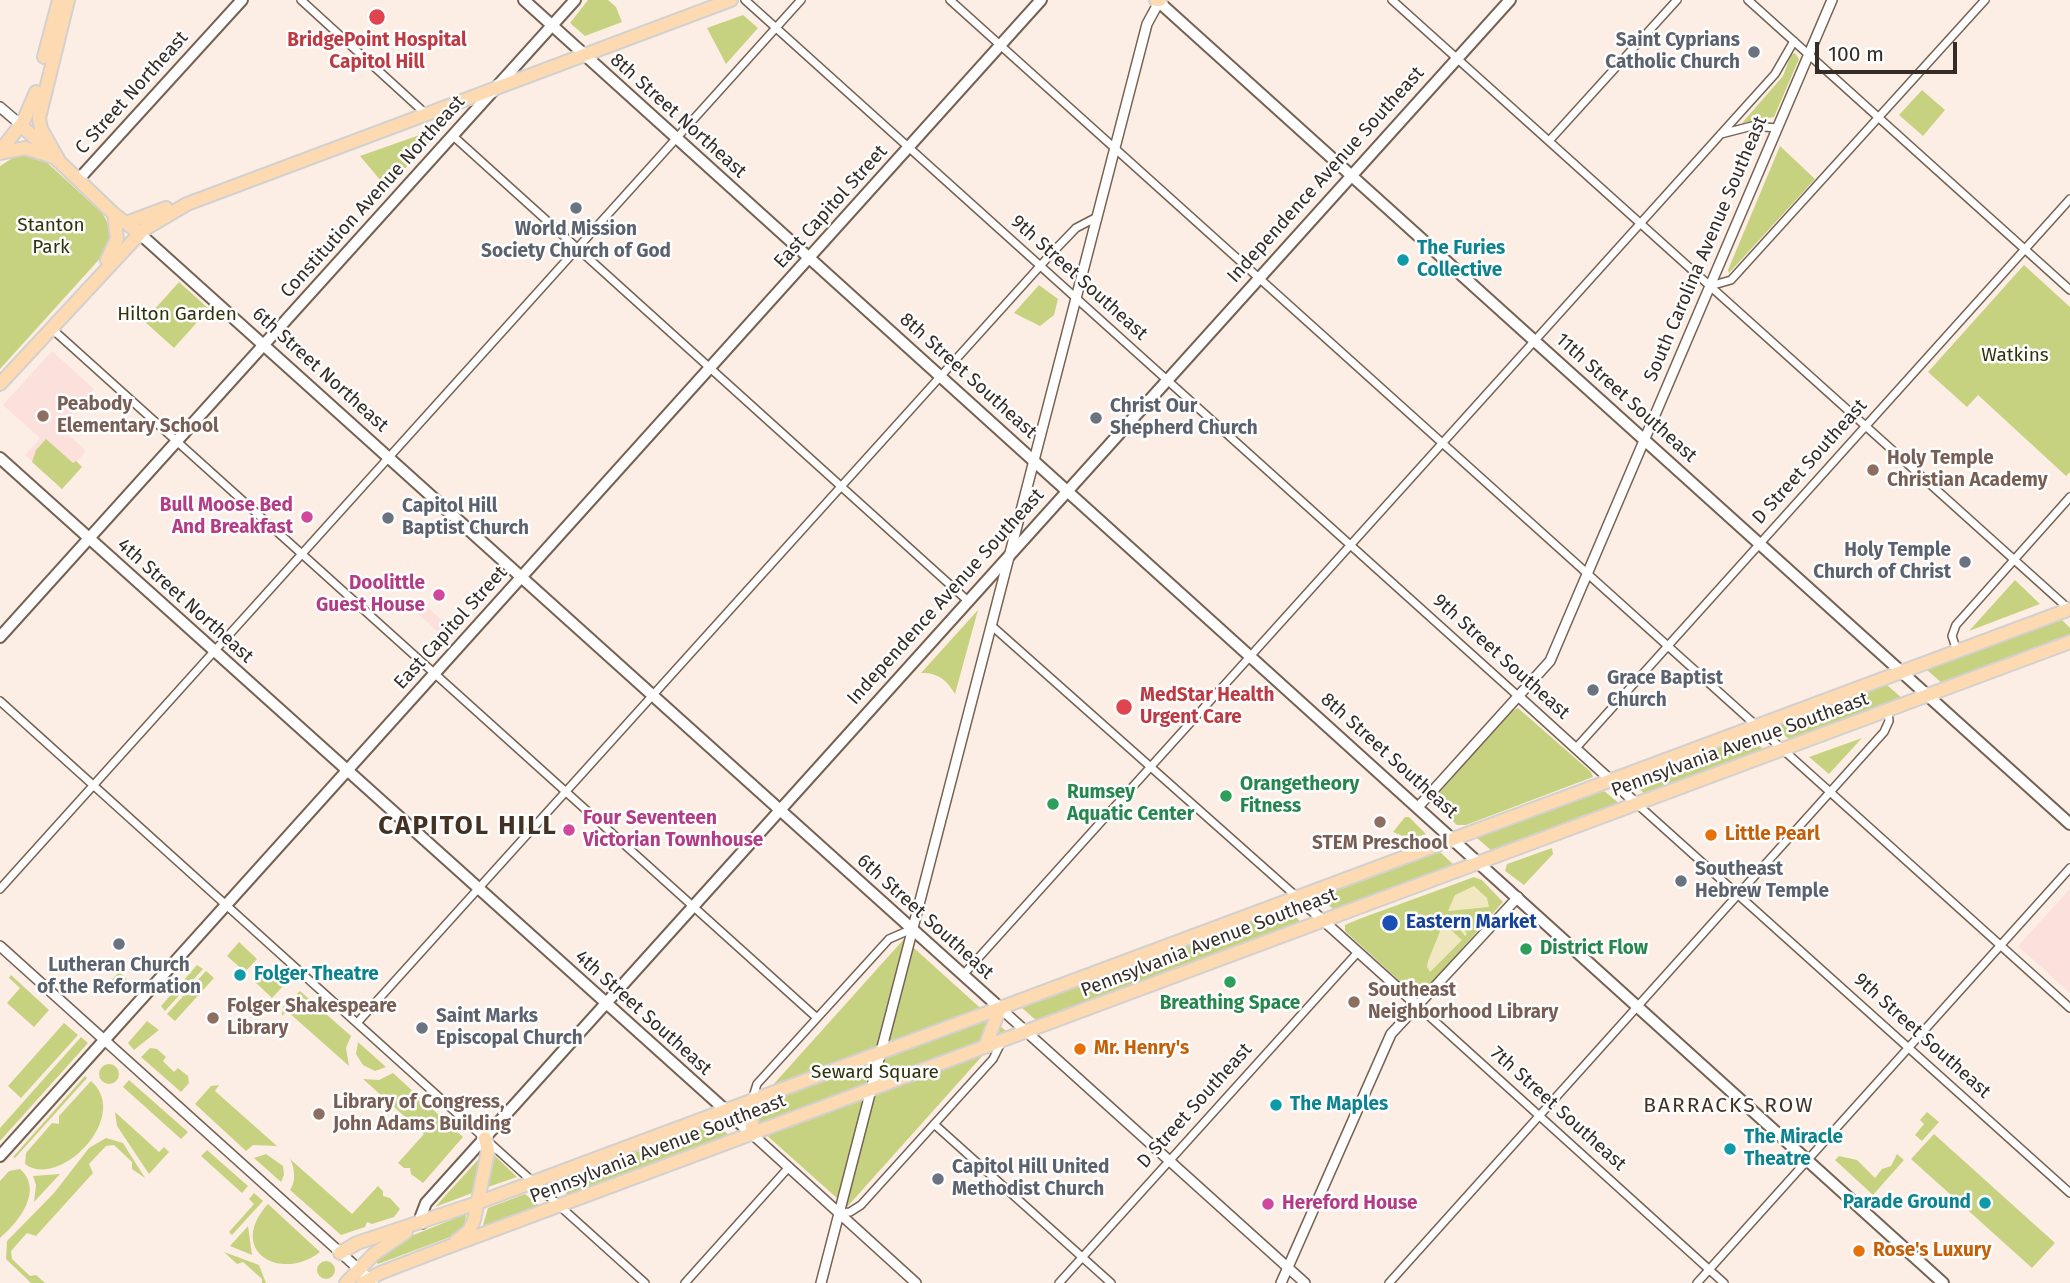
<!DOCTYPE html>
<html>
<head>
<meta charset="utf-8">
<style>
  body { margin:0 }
  #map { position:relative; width:2070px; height:1283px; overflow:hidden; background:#fceee4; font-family:"Fira Sans",sans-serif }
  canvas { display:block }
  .scale { position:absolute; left:1815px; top:42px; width:142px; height:32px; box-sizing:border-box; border:4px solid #352c26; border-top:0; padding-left:9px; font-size:21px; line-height:24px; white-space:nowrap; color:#352c26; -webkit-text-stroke:5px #fefefe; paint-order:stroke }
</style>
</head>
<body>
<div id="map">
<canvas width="2070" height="1283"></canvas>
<div class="scale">100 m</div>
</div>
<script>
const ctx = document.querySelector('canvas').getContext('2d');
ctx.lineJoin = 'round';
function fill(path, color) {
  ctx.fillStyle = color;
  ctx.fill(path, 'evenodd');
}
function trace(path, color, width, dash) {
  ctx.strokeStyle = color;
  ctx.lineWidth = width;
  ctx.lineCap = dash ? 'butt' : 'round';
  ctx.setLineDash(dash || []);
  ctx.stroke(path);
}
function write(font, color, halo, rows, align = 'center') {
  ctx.font = font + ' "Fira Sans",sans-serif';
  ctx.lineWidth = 5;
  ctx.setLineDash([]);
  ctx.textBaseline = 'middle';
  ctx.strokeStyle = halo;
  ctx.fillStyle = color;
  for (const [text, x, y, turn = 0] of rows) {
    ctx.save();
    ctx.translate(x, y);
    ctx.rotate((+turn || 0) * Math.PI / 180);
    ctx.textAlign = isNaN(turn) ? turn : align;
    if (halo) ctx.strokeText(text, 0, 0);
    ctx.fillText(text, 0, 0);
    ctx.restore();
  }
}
fill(new Path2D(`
  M52,351L94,389L60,427L86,451L77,461L82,467L62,489L25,455L40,438L3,405Z
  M416,602L420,606L423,603L451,629L443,637L411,607Z
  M2070,889V993L2018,946Z`), '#fbe0dc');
fill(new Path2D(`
  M588,0H608L616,7L622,22L585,36L570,23Z
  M743,15L758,28L726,64L707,28Z
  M1795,53L1799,59L1774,117L1742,123L1783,76L1791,55Z
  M1922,90L1945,110L1923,136L1899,115Z
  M428,132L434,137L387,188L360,156Z
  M1780,146L1815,179L1729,273L1728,270Z
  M19,154L41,157L102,213C111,226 111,238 105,253L0,369V166Z
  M2024,265L2070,307V472L2066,476L1978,395L1967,407L1928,372Z
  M179,282L209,309L174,348L144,321Z
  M1039,285L1058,299L1054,315L1040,326L1014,313Z
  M46,439L73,463L76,461L82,467L62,489L32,462L36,450Z
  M2015,580L2040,604L1969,631Z
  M978,610L955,694C947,680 937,672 921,673Z
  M2062,620L2070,628V637L1943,684L1927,670Z
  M1887,685L1903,699L1791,741L1775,727Z
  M1518,708L1591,772L1593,777L1466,825H1457L1432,801L1509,713Z
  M1750,736L1765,751L1646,795L1630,781Z
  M1862,738L1829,774L1809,757Z
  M1604,791L1620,804L1493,852L1477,838Z
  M1405,817H1409L1426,834L1410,839L1393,832Z
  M1552,848L1553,854L1524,885L1505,871L1507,864Z
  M1440,852L1455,866L1335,911L1320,897Z
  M1474,877L1482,880L1503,902L1421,995L1414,994L1345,931V925L1359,919Z
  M1287,909L1302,923L1037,1021L1022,1008Z
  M904,939L1008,1033L1001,1035L847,1207L745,1116Z
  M239,942L257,959L245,972L227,956Z
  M197,965L203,969L165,1011L161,1006Z
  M266,967L285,984L272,998L254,981Z
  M206,971L214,978L175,1021L167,1014Z
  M119,972L131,983L120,995L108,984Z
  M11,975L49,1010L34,1027L7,1003L20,988L9,978Z
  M300,991L351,1036L346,1048L349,1066L287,1011L282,1016L283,1007Z
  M147,1021L159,1030L134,1050L128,1043Z
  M64,1023L78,1035L21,1098L8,1086Z
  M81,1037L88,1043L0,1141V1128Z
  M358,1042L386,1067L375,1071L363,1065L356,1054Z
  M150,1048L157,1049L166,1057L163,1061L174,1072L178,1068L188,1076L189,1083L181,1092L141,1057Z
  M99 1074a10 10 0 1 1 20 0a10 10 0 1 1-20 0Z
  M393,1073L463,1137L423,1183L411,1174L410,1168H404L398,1163L424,1134L363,1079L379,1080Z
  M85,1076L87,1078L15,1158L13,1157Z
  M129,1080L188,1132L181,1139L123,1087Z
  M91,1081C132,1117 59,1190 25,1164L26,1153L52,1123L59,1124V1116Z
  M219,1085L215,1091L277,1146L253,1145L246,1151L195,1104L211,1086Z
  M115,1112L159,1152L164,1147L169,1152L149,1174L117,1126Z
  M1927,1112L1939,1122L1922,1141L1915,1135L1924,1124L1920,1120Z
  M715,1123L730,1136L569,1196L554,1183Z
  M1934,1134L2055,1243L2032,1268L1911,1159Z
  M106,1138L123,1143L145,1178L132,1169V1162L114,1145L106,1146L89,1164L93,1173L36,1236L27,1233L11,1251L12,1259L30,1276L36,1275L45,1283H31L6,1259L7,1241L54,1193L89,1148Z
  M207,1150L248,1186L242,1193L201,1156Z
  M486,1151L475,1192L435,1207Z
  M266,1154L283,1166L284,1175L281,1182L254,1158Z
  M1897,1154L1904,1160L1873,1195L1835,1160L1839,1156L1857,1160L1875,1178L1882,1169L1891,1166Z
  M495,1156L517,1177L488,1187Z
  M290,1159L352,1214L378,1186L383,1191V1196L390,1198L400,1209L394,1217L372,1224L367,1222L365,1227L341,1235L290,1190C296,1182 295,1168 290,1159Z
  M20,1169C44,1190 19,1222 0,1238V1181L9,1171Z
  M60,1174L34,1202L36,1185L33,1176Z
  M254,1193L263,1201L232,1235L229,1232L254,1204L249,1199Z
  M525,1194L540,1206L482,1228L488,1208Z
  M268,1204L320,1252C280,1283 226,1250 268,1204Z
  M466,1214L465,1227L453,1236L378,1264L374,1259L401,1240Z
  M248,1226L252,1255L230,1246Z
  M224,1252L259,1265L266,1283H262V1279L243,1262L237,1264Z
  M317 1270a9 9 0 1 1 18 0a9 9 0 1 1-18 0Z`), '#c7d281');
fill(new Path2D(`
  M1474,886L1487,898L1489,907L1448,911L1455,895Z
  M1464,915L1459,922L1467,934L1465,936L1456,924L1451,930L1462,940L1430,972L1427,967L1428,961L1443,924L1449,928L1455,921L1452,916L1457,919Z`), '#f1e8c2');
const minor = new Path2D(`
  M301,0L426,114
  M745,0L1518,696
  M950,0L2070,1008
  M1392,0L2070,610
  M1748,0L2070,290
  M1721,134L1752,126L1777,128
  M452,135L968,601
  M1549,141L1677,0
  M1710,286L1731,280L1985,0
  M51,328L817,1018
  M992,626L1297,897
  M1957,651L1952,636L1956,625L2070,497
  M0,701L645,1283
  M1576,748L2070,199
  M1637,804L2070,1193
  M0,889L801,0
  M963,975L1775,74L1794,41
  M1418,1006L1724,1283
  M357,1023L1050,255L1076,228L1097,217
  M752,1100L757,1084L889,939L912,929
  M934,1124L1111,1283
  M839,1213L850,1212L861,1205L993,1059L1002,1041
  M685,1283L789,1167
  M1059,1283L1358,952
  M1389,1283L1884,732L1889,721L1888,710
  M1697,1283L2070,868`);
const tertiary = new Path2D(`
  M0,107L21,125
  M1518,696L1637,804
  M1419,806L1550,661L1832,0
  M1297,897L1418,1006
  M0,946L373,1282
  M1000,1008L1305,1283
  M752,1134L916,1283
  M821,1283L1147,24L1159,2
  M1281,1283L1391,1034L1518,897`);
const secondary = new Path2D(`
  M524,0L1943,1283
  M1159,2L2070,824
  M78,180L242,0
  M139,233L1000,1008
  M0,458L752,1134
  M0,637L575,0
  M0,1156L1041,0
  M422,1223L421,1216L426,1203L1510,0`);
const primary = new Path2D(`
  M1156,0H1160
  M44,57L59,0
  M21,125L114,214L139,233
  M0,151L23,122L36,92
  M0,153L25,148L54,157
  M58,159L41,129L39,118L68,0
  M126,223L166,208
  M107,260L117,239L114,214
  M0,384L143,230L187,204L731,0
  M985,1047L1000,1008
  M752,1134V1100
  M456,1241L469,1231L474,1220L488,1151L485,1138
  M340,1253L357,1243L477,1203L2070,609
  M346,1283L374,1254L406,1232
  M363,1283L380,1273L437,1251L2070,642`);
trace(minor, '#756253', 10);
trace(tertiary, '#756253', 12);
trace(secondary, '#756253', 14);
trace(primary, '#d3d1cf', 16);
trace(minor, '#fff', 7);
trace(tertiary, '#fff', 9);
trace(secondary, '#fff', 10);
trace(primary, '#fedab3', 12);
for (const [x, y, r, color] of [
  [377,17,9,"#e0444e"],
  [1754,52,7,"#6b7280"],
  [576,208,7,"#6b7280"],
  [1403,260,7,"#0f9aa8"],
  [43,416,7,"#8d6e63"],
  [1096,418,7,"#6b7280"],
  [1873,470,7,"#8d6e63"],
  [307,517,7,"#d1479c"],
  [388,518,7,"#6b7280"],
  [1965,562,7,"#6b7280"],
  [439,595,7,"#d1479c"],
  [1593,690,7,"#6b7280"],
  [1124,707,9,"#e0444e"],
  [1226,796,7,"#2e9e5b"],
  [1053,804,7,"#2e9e5b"],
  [1380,822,7,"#8d6e63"],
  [569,830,7,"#d1479c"],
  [1711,835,7,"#e8710a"],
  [1681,881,7,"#6b7280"],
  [1390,923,9,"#1a4fb4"],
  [119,944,7,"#6b7280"],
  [1526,949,7,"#2e9e5b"],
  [240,975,7,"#0f9aa8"],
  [1230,982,7,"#2e9e5b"],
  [1354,1002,7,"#8d6e63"],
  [213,1018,7,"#8d6e63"],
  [422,1028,7,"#6b7280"],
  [1080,1049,7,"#e8710a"],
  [1276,1105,7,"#0f9aa8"],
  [319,1114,7,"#8d6e63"],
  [1730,1149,7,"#0f9aa8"],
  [938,1179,7,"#6b7280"],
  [1985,1203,7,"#0f9aa8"],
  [1268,1204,7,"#d1479c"],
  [1859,1251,7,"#e8710a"]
]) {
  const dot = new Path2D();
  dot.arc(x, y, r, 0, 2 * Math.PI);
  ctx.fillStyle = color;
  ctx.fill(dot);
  trace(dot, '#fefefe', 2.5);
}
write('bold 19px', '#be3a42', '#fefefe', [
  ["BridgePoint Hospital",377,41],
  ["Capitol Hill",377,63],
  ["MedStar Health",1140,696,"left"],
  ["Urgent Care",1140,718,"left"]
]);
write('bold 19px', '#5b616d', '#fefefe', [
  ["Saint Cyprians",1740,41,"right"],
  ["Catholic Church",1740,63,"right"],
  ["World Mission",576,230,"center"],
  ["Society Church of God",576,252,"center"],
  ["Christ Our",1110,407],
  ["Shepherd Church",1110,429],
  ["Capitol Hill",402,507],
  ["Baptist Church",402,529],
  ["Holy Temple",1951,551,"right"],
  ["Church of Christ",1951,573,"right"],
  ["Grace Baptist",1607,679],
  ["Church",1607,701],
  ["Southeast",1695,870],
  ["Hebrew Temple",1695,892],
  ["Lutheran Church",119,966,"center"],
  ["of the Reformation",119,988,"center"],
  ["Saint Marks",436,1017],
  ["Episcopal Church",436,1039],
  ["Capitol Hill United",952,1168],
  ["Methodist Church",952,1190]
], 'left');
write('19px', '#352c26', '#fefefe', [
  ["C Street Northeast",132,93,-48],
  ["8th Street Northeast",678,116,42],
  ["Independence Avenue Southeast",1326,175,-48],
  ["Constitution Avenue Northeast",373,197,-48],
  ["East Capitol Street",831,207,-48],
  ["South Carolina Avenue Southeast",1706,249,-67],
  ["9th Street Southeast",1079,278,42],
  ["6th Street Northeast",320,370,42],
  ["8th Street Southeast",968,376,42],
  ["11th Street Southeast",1626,398,42],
  ["D Street Southeast",1810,462,-48],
  ["Independence Avenue Southeast",946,597,-48],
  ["4th Street Northeast",185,601,42],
  ["East Capitol Street",451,628,-48],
  ["9th Street Southeast",1501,657,42],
  ["Pennsylvania Avenue Southeast",1740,745,-20],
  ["8th Street Southeast",1389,756,42],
  ["6th Street Southeast",925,917,42],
  ["Pennsylvania Avenue Southeast",1209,943,-21],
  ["4th Street Southeast",643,1013,42],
  ["9th Street Southeast",1922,1036,42],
  ["D Street Southeast",1195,1106,-48],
  ["7th Street Southeast",1558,1109,42],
  ["Pennsylvania Avenue Southeast",658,1149,-21]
]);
write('19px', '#2f330a', '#fefefe', [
  ["Stanton",51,226],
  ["Park",51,248],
  ["Hilton Garden",177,315],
  ["Watkins",2015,356],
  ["Seward Square",875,1073]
]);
write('bold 19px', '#0d838f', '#fefefe', [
  ["The Furies",1417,249],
  ["Collective",1417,271],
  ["Folger Theatre",254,975],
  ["The Maples",1290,1105],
  ["The Miracle",1744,1138],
  ["Theatre",1744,1160],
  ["Parade Ground",1971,1203,"right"]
], 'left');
write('bold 19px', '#785e54', '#fefefe', [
  ["Peabody",57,405],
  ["Elementary School",57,427],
  ["Holy Temple",1887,459],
  ["Christian Academy",1887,481],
  ["STEM Preschool",1380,844,"center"],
  ["Southeast",1368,991],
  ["Neighborhood Library",1368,1013],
  ["Folger Shakespeare",227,1007],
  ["Library",227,1029],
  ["Library of Congress,",333,1103],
  ["John Adams Building",333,1125]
], 'left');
write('bold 19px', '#b23c85', '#fefefe', [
  ["Bull Moose Bed",293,506],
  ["And Breakfast",293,528],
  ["Doolittle",425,584],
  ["Guest House",425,606],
  ["Four Seventeen",583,819,"left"],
  ["Victorian Townhouse",583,841,"left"],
  ["Hereford House",1282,1204,"left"]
], 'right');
write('bold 19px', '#27864d', '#fefefe', [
  ["Orangetheory",1240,785],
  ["Fitness",1240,807],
  ["Rumsey",1067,793],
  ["Aquatic Center",1067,815],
  ["District Flow",1540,949],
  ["Breathing Space",1230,1004,"center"]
], 'left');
write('bold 19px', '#c56008', '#fefefe', [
  ["Little Pearl",1725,835],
  ["Mr. Henry's",1094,1049],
  ["Rose's Luxury",1873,1251]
], 'left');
write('bold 19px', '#164399', '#fefefe', [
  ["Eastern Market",1406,923]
], 'left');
ctx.letterSpacing = '2px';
write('21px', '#433224', '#fefefe', [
  ["BARRACKS ROW",1729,1106]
]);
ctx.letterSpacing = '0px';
ctx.letterSpacing = '2px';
write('bold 26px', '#433224', '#fefefe', [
  ["CAPITOL HILL",468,827]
]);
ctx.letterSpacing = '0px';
</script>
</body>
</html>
